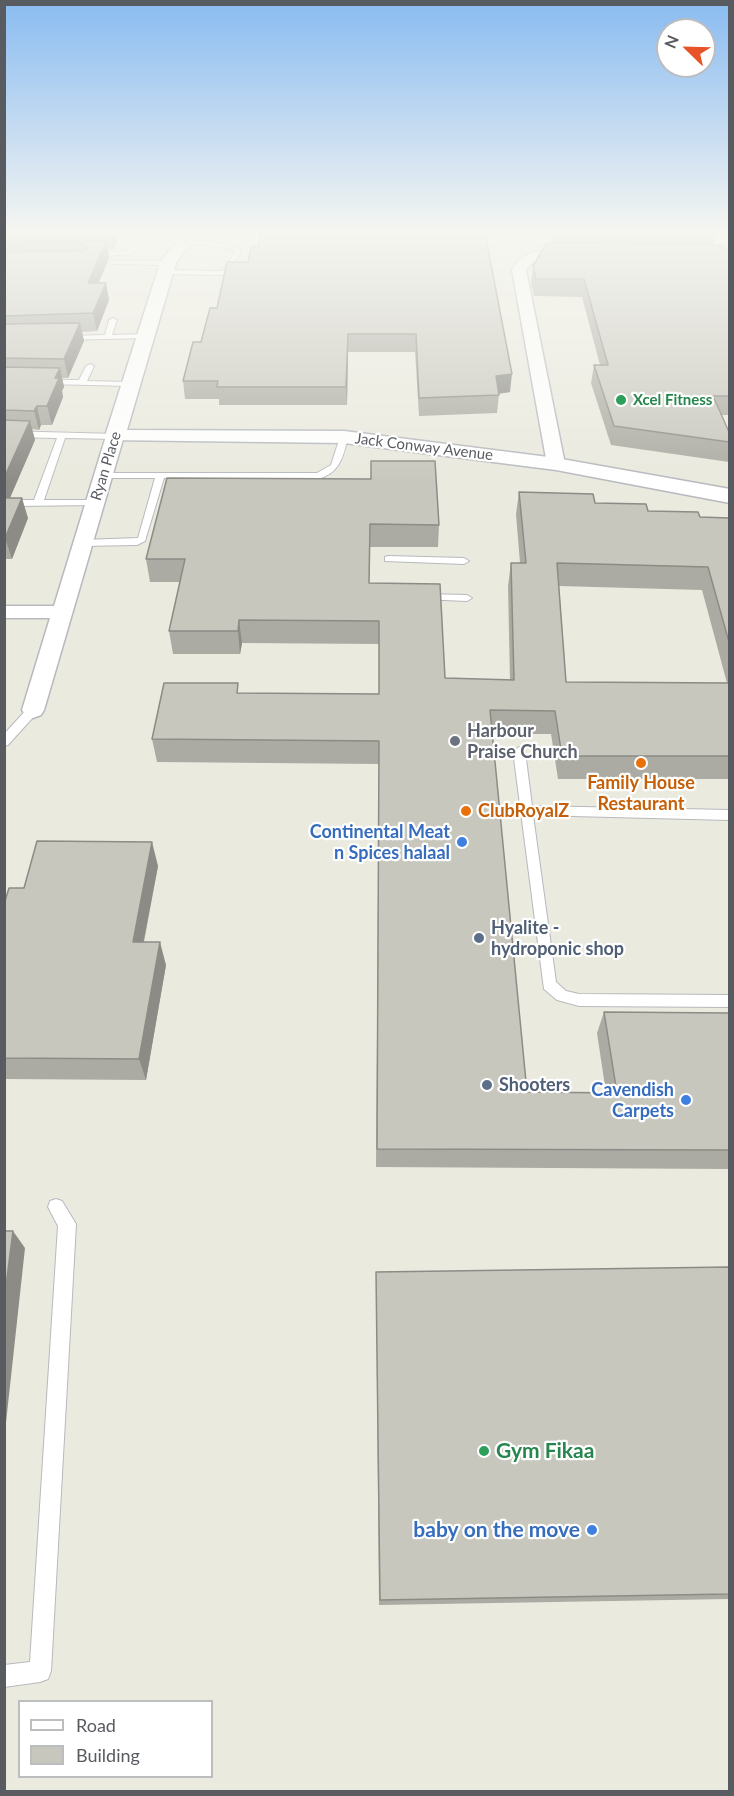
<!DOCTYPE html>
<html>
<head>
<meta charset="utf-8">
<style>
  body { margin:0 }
  #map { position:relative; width:734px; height:1796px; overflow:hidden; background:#ebeadf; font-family:Lato,sans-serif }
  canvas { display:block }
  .frame { position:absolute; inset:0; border:6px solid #585b60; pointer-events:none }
  .legend { position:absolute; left:18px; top:1700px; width:195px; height:78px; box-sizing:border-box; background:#fff; border:2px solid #bcbdbf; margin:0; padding:8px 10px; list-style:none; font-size:18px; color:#585b60 }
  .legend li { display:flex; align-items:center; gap:12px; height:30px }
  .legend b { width:30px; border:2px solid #bcbdbf }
  .north { position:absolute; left:656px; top:18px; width:60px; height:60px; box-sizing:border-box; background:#fff; border:2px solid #bcbdbf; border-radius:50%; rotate:293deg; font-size:16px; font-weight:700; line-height:24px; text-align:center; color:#585b60 }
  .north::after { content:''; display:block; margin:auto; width:21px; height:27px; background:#e85228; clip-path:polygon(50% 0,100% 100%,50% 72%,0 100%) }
</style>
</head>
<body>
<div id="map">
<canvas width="734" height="1796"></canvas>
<div class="frame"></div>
<ul class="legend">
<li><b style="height:8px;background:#fff"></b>Road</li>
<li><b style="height:16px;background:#c8c7be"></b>Building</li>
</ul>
<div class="north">N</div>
</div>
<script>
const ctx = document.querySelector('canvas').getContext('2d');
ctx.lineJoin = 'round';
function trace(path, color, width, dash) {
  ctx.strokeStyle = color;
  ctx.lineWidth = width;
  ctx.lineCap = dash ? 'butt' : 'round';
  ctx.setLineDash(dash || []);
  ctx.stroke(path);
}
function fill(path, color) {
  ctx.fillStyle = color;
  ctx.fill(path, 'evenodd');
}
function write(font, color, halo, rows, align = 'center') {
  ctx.font = font + ' Lato,sans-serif';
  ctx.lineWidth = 4.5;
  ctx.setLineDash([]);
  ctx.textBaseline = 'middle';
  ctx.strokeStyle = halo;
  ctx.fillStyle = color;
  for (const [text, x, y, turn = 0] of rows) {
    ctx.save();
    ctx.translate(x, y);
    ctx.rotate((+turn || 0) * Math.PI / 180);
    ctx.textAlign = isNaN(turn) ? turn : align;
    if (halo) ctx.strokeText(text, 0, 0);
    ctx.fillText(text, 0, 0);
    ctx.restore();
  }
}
const service = new Path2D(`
  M152,235L229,244L239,248L241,253L224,275L165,274L162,272L165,270L222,271L235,253L234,250L228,248L152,239L146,240L131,254L90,257L87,255L127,251L142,238Z
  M112,261H168L171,263L168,265L110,264Z
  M113,318L117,320L112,335L144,334L148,336L144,338L67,340L63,338L67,336L105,335L109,320Z
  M90,364L94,366L87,381L130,382L134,384L130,386L46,384L42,382L46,380H79L86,366Z
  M4,431L118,434V438L115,439L65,438L44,500H95L98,501V505L18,506L4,510V504L18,500H34L57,438L4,437Z
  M344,434L348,437C343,457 340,473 318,479L164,478L145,541L137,545L83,546L78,543L83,540L138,538L155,478H103L100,477V473H317L331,465L340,437Z
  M388,556L464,558L469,561L464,564L385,561V557Z
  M424,594L467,595L472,598L467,601L420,599L419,597Z
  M33,706L39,710L37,713L8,745L4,746V734L29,707Z
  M519,747L525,751L532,806L730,810V820L533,815L556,982L566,991L579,994L730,995V1007L579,1006L557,1000L544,989L513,751Z
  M56,1199L62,1201L76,1224L51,1671L48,1679L40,1682L4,1687V1665L30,1662L58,1226L48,1207L50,1201Z`);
const minor = new Path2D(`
  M574,250L579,251L581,254L579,257L539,259L533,262L526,270L565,464L562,468H550L547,464L512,270C525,247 551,250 574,250Z
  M115,431L121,432L124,436L44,710L41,715L33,718L25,715L22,710L50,618H4V606H54L106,436L109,432Z`);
const tertiary = new Path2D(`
  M188,233H205L184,252L176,263L127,430L344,431L556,458L730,489V503L556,470L344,443L108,440L105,436L160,263L172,246Z`);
trace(service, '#b7b9be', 2);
trace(minor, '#b7b9be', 3);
trace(tertiary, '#b7b9be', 3);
fill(service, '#fff');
fill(minor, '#fff');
fill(tertiary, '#fff');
fill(new Path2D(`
  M4,233H120L113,250H108L109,258L99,283H106L109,300L97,331L82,332L84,341L68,378H62L64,387L62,391L63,397L52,425H41L39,430L32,429L35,440L10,498L28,518L12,559H4V242H6Z
  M260,233L510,392L499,394L497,413L419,416L415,352H348L347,405H219V399H185L183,381L217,308L258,247Z
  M554,233H716L713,245L729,251V415H722L729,432V462L611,445L591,383L594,365H600L582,297L534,296L531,283L533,266L552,244Z
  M167,478L439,525L438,547H370L369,583L445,678L510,680L508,586L511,563H520L516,514L519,492L648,511L700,517L729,518V779H558L551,734H492L527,1092L606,1093L597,1033L604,1012L729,1013V1169L376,1167L379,764L157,762L152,739L239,693L379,694V644L242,643L240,654H173L169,631L180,582H150L146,559ZM559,586L702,590L727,683L566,682Z
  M158,866L144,942L166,965L146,1080L4,1079V904L24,888Z
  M729,1267V1599L379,1605L376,1272Z`), '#acaba3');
fill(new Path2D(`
  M110,233H120L113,250Z
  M106,241L109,258L91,300L88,283Z
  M106,283L109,300L97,331L93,313Z
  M80,323L84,341L68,378L64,359Z
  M348,334V352L347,405L346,387Z
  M60,368L64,387L62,391L63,397L52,425L47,406L55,378Z
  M512,374L510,392L494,394L496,376Z
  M37,406L41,425L39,430L34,411Z
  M30,421L35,440L9,500L4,503V478Z
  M22,498L28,518L12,559L5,538Z
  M239,620L242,643L240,654L238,631Z
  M152,842L158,866L139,965L133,942Z
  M160,942L166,965L146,1080L139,1059Z
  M13,1231L25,1248L4,1441V1301Z`), '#8c8b85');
const building = new Path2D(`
  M260,233H485L512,374L496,376L499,395L419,398L416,334H348L346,387H217L218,381H183L193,342H201L210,308H217L227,262H248L251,247H258Z
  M106,241L88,283H106L93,313L4,316V252L83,251L88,248L83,243L4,244V242Z
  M557,243L722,245L724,249L729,251V396H713L729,432V442L614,426L594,365H608L584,279H536L533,266L546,244Z
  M80,323L64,359L4,358V324Z
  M4,367L60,368L55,378H59L47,406H37L34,411L4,410Z
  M4,420L30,421L4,478Z
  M371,461H435L439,525L370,524L369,583L440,584L445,678L514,680L511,563H526L519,492L593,494L595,503L646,504L648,511L698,512L700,517L729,518V642L708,567L557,563L566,682L729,683V756H562L555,711L490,710L527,1092L617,1093L604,1012L729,1013V1150L377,1149L379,741L152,739L164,683H238L237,693L379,694V621L239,620L238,631H169L185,559H146L167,478L371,479Z
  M4,498H22L5,538H4Z
  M37,841L152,842L133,942H160L139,1059L4,1058V904L9,888H24Z
  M4,1231H13L4,1301Z
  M729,1267V1594L380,1600L376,1272Z`);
fill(building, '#c8c7be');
trace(building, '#8c8b85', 1.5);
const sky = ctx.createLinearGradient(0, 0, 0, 485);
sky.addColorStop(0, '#89bbf1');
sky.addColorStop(0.48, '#f6f6f1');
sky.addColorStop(1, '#f6f6f100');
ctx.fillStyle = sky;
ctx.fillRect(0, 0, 734, 485);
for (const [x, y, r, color] of [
  [621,400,6,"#2e9e5b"],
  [455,741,6,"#6b7280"],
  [641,763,6,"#e8710a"],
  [466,811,6,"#e8710a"],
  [462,842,6,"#3f7fe0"],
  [479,938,6,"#5c6f8a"],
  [487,1085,6,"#5c6f8a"],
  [686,1100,6,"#3f7fe0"],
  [484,1451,6,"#2e9e5b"],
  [592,1530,6,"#3f7fe0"]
]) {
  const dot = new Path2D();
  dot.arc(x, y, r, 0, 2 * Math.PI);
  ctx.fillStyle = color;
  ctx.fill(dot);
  trace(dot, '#fff', 2);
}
write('bold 15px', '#27864d', '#fff', [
  ["Xcel Fitness",633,400]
], 'left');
write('15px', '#585b60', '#fff', [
  ["Jack Conway Avenue",424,447,7],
  ["Ryan Place",106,466,-73]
]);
write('bold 18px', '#5b616d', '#fff', [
  ["Harbour",467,731],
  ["Praise Church",467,752]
], 'left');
write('bold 18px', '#c56008', '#fff', [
  ["Family House",641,783],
  ["Restaurant",641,804],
  ["ClubRoyalZ",478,811,"left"]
]);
write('bold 18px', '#366cbe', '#fff', [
  ["Continental Meat",450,832],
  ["n Spices halaal",450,853],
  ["Cavendish",674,1090],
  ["Carpets",674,1111]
], 'right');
write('bold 18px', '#4e5e75', '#fff', [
  ["Hyalite -",491,928],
  ["hydroponic shop",491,949],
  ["Shooters",499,1085]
], 'left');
write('bold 21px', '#27864d', '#fff', [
  ["Gym Fikaa",496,1451]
], 'left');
write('bold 21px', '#366cbe', '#fff', [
  ["baby on the move",580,1530]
], 'right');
</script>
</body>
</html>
